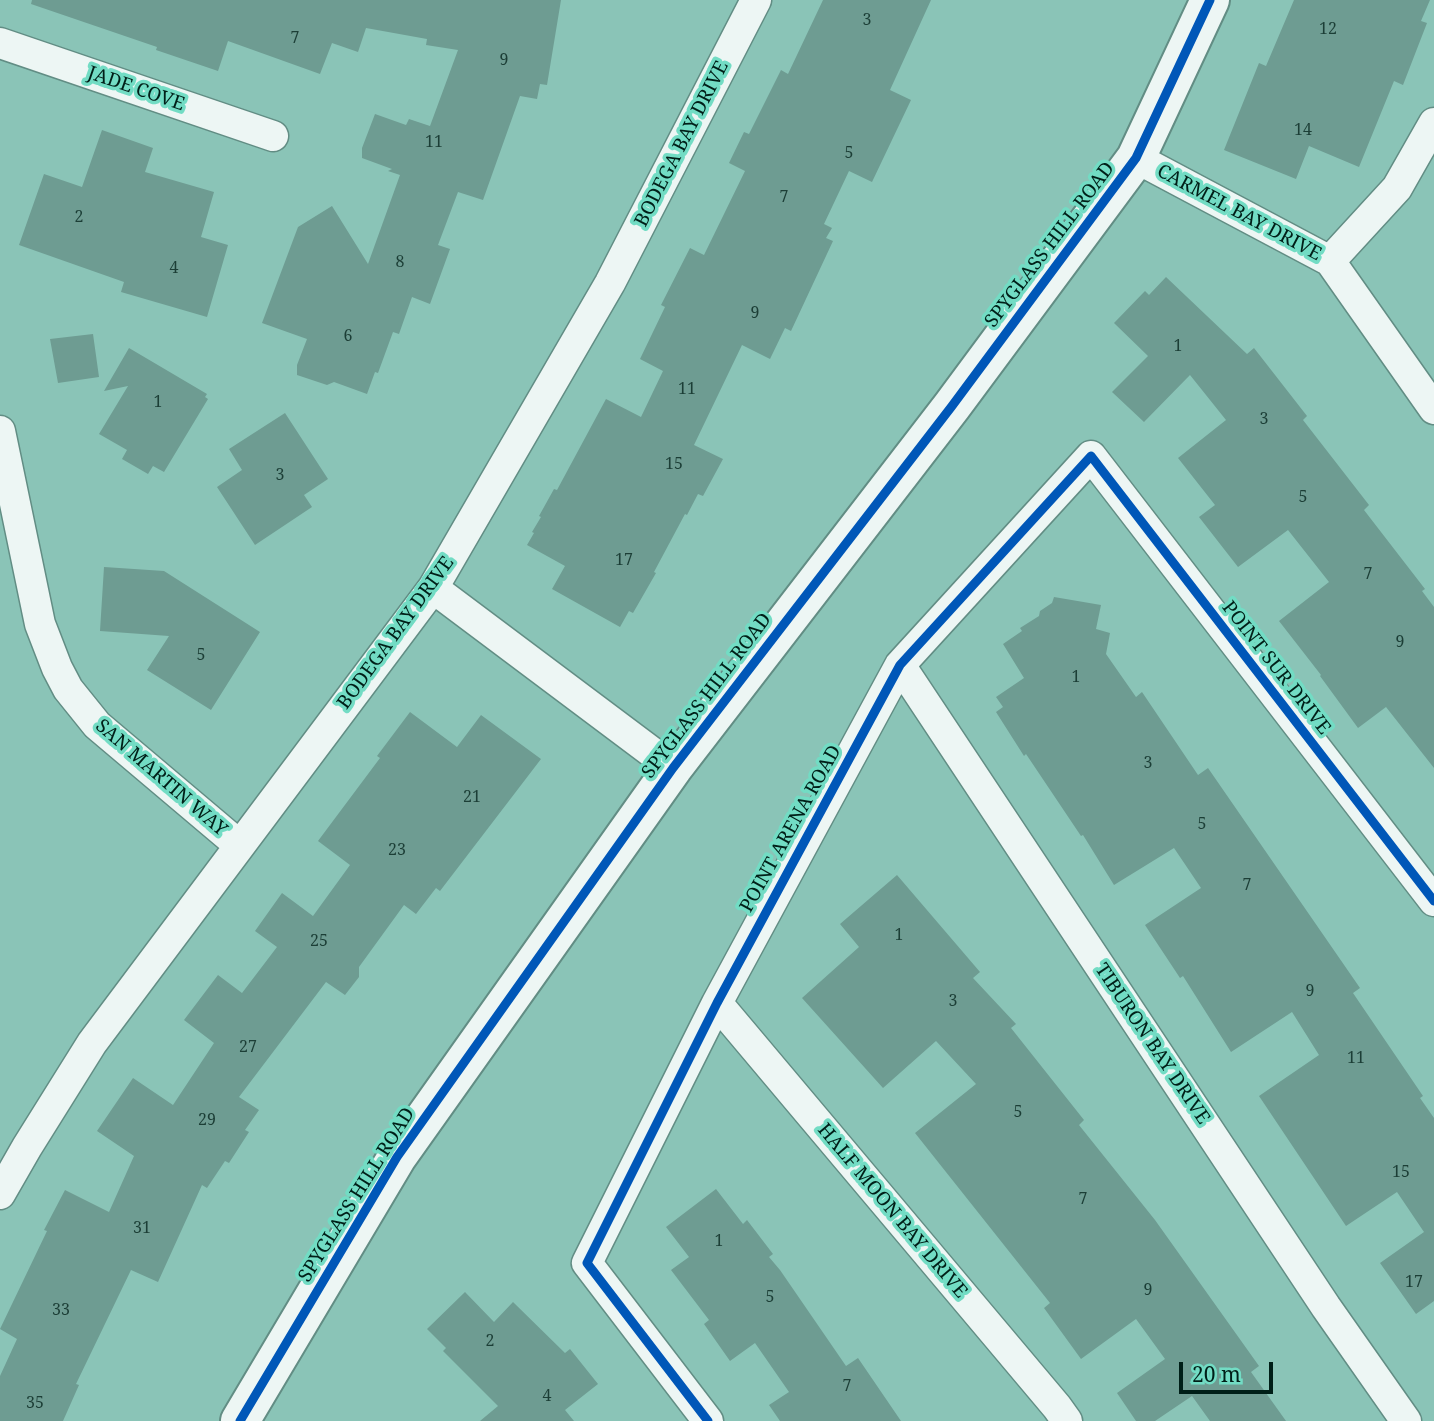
<!DOCTYPE html>
<html>
<head>
<meta charset="utf-8">
<style>
  body { margin:0 }
  #map { position:relative; width:1434px; height:1421px; overflow:hidden; background:#8ac4b7; font-family:"Noto Serif",serif }
  canvas { display:block }
  .scale { position:absolute; left:1179px; top:1362px; width:94px; height:32px; box-sizing:border-box; border:4px solid #001f18; border-top:0; padding-left:9px; font-size:21px; line-height:24px; white-space:nowrap; color:#001f18; -webkit-text-stroke:5px #72dcc4; paint-order:stroke }
</style>
</head>
<body>
<div id="map">
<canvas width="1434" height="1421"></canvas>
<div class="scale">20 m</div>
</div>
<script>
const ctx = document.querySelector('canvas').getContext('2d');
ctx.lineJoin = 'round';
function fill(path, color) {
  ctx.fillStyle = color;
  ctx.fill(path, 'evenodd');
}
function trace(path, color, width, dash) {
  ctx.strokeStyle = color;
  ctx.lineWidth = width;
  ctx.lineCap = dash ? 'butt' : 'round';
  ctx.setLineDash(dash || []);
  ctx.stroke(path);
}
function write(font, color, halo, rows, align = 'center') {
  ctx.font = font + ' "Noto Serif",serif';
  ctx.lineWidth = 7;
  ctx.setLineDash([]);
  ctx.textBaseline = 'middle';
  ctx.strokeStyle = halo;
  ctx.fillStyle = color;
  for (const [text, x, y, turn = 0] of rows) {
    ctx.save();
    ctx.translate(x, y);
    ctx.rotate((+turn || 0) * Math.PI / 180);
    ctx.textAlign = isNaN(turn) ? turn : align;
    if (halo) ctx.strokeText(text, 0, 0);
    ctx.fillText(text, 0, 0);
    ctx.restore();
  }
}
fill(new Path2D(`
  M32,0H561L547,85L540,84L537,99L520,96L483,200L458,192L438,245L450,249L430,304L412,297L399,334L393,332L378,373L375,372L367,394L334,382L327,385L297,375V365L307,339L262,323L298,227L332,206L368,264L400,175L388,171L392,169L362,158V148L375,114L406,125L409,119L430,126L458,50L426,45L427,39L366,28L358,52L332,43L320,74L228,41L218,71L156,50L157,47L31,4Z
  M823,0H931L890,90L911,100L872,182L849,171L824,224L832,228L826,238L833,241L791,331L785,328L770,359L742,345L694,445L723,459L703,496L698,494L687,515L685,514L654,572L656,573L633,613L629,611L620,627L552,589L565,566L527,545L534,533L532,532L541,517L539,516L554,489L557,490L606,399L641,417L663,371L640,359L665,307L661,305L690,248L704,255L745,171L729,163L744,132L749,134L781,70L788,74Z
  M1294,0H1430L1421,21L1427,23L1403,85L1394,81L1359,167L1309,146L1296,179L1224,150L1259,63L1266,66Z
  M102,130L153,148L145,172L214,192L201,237L228,245L207,317L121,292L124,282L19,245L44,174L82,187Z
  M1166,277L1247,354L1254,348L1307,416L1303,420L1369,505L1364,510L1425,589L1422,591L1434,607V768L1386,707L1358,728L1320,676L1321,675L1279,621L1329,582L1288,530L1238,567L1199,517L1215,505L1178,458L1226,420L1190,375L1144,422L1112,392L1148,356L1114,323L1145,291L1149,295Z
  M93,334L99,377L58,383L50,339Z
  M129,348L207,394L205,397L208,399L164,472L153,466L148,474L122,459L127,450L99,434L128,386L104,391Z
  M285,413L328,479L304,495L312,507L255,545L217,487L242,470L229,449Z
  M104,567L164,571L260,632L211,710L147,670L169,636L100,631Z
  M1054,597L1101,605L1096,629L1110,633L1106,654L1136,697L1142,692L1198,775L1208,768L1360,988L1353,993L1423,1096L1420,1098L1434,1118V1301L1416,1314L1380,1263L1424,1232L1397,1192L1346,1226L1259,1096L1319,1055L1292,1012L1231,1052L1183,976L1180,978L1145,925L1201,888L1174,848L1114,885L1083,835L1081,836L1026,754L1024,756L996,712L1003,707L996,697L1024,678L1003,644L1022,631L1020,628L1039,616L1040,611L1052,603Z
  M410,712L457,747L481,715L541,759L440,891L436,888L416,914L404,905L359,967V977L345,995L326,982L239,1097L259,1110L245,1130L249,1132L229,1163L225,1161L207,1188L202,1185L158,1282L131,1270L76,1384L79,1385L63,1421H0V1376L17,1339L0,1329L47,1231L44,1230L65,1190L109,1212L134,1156L97,1131L133,1078L173,1105L214,1043L184,1020L218,975L242,993L277,947L255,931L282,893L313,916L350,865L318,841L380,758L377,756Z
  M897,875L980,972L973,978L1016,1024L1011,1028L1084,1120L1079,1125L1155,1220L1259,1366L1251,1372L1286,1421H1210L1192,1396L1155,1421H1136L1117,1393L1165,1359L1136,1319L1081,1359L1044,1308L1050,1303L915,1133L976,1084L936,1041L883,1088L802,998L859,947L840,924Z
  M716,1189L743,1224L747,1220L773,1254L769,1257L780,1270L846,1366L858,1358L901,1421H780L769,1405L789,1392L755,1343L730,1361L704,1324L709,1320L671,1270L689,1257L666,1227Z
  M465,1292L494,1322L513,1302L565,1353L570,1349L598,1384L565,1410L574,1421H480L498,1406L443,1351L446,1348L427,1329Z`), '#6e9c92');
const minor = new Path2D(`
  M0,43L273,136
  M1136,158L1330,261L1434,409
  M1330,261L1397,188L1434,123
  M0,431L40,624L57,668L68,689L97,725L239,845
  M433,588L673,768
  M900,665L1326,1307L1406,1421
  M717,1003L1057,1407L1067,1421
  M0,1194L27,1147L92,1043L433,588L610,283L756,0
  M708,1421L587,1263L717,1003L900,665L1091,456L1434,901`);
const secondary = new Path2D(`
  M240,1421L397,1157L673,768L952,406L1136,158L1210,0`);
trace(minor, '#628d84', 33);
trace(secondary, '#628d84', 42);
trace(minor, '#edf6f4', 30);
trace(secondary, '#edf6f4', 38);
trace(new Path2D(`
  M240,1421L397,1157L673,768L952,406L1136,158L1210,0
  M708,1421L587,1263L717,1003L900,665L1091,456L1434,901`), '#0057b8', 9);
write('16px', '#1c3e36', null, [
  ["3",867,20],
  ["12",1328,29],
  ["7",295,38],
  ["9",504,60],
  ["14",1303,130],
  ["11",434,142],
  ["5",849,153],
  ["7",784,197],
  ["2",79,217],
  ["8",400,262],
  ["4",174,268],
  ["9",755,313],
  ["6",348,336],
  ["1",1178,346],
  ["11",687,389],
  ["1",158,402],
  ["3",1264,419],
  ["15",674,464],
  ["3",280,475],
  ["5",1303,497],
  ["17",624,560],
  ["7",1368,574],
  ["9",1400,642],
  ["5",201,655],
  ["1",1076,677],
  ["3",1148,763],
  ["21",472,797],
  ["5",1202,824],
  ["23",397,850],
  ["7",1247,885],
  ["1",899,935],
  ["25",319,941],
  ["9",1310,991],
  ["3",953,1001],
  ["27",248,1047],
  ["11",1356,1058],
  ["5",1018,1112],
  ["29",207,1120],
  ["15",1401,1172],
  ["7",1083,1199],
  ["31",142,1228],
  ["1",719,1241],
  ["17",1414,1282],
  ["9",1148,1290],
  ["5",770,1297],
  ["33",61,1310],
  ["2",490,1341],
  ["7",847,1386],
  ["4",547,1396],
  ["35",35,1403]
]);
write('19px', '#001f18', '#72dcc4', [
  ["JADE COVE",136,89,19],
  ["BODEGA BAY DRIVE",682,144,-63],
  ["CARMEL BAY DRIVE",1239,213,28],
  ["SPYGLASS HILL ROAD",1050,245,-53],
  ["BODEGA BAY DRIVE",396,633,-54],
  ["POINT SUR DRIVE",1276,668,52],
  ["SPYGLASS HILL ROAD",707,696,-53],
  ["SAN MARTIN WAY",161,778,41],
  ["POINT ARENA ROAD",791,829,-61],
  ["TIBURON BAY DRIVE",1152,1044,56],
  ["SPYGLASS HILL ROAD",357,1195,-58],
  ["HALF MOON BAY DRIVE",892,1211,50]
]);
</script>
</body>
</html>
